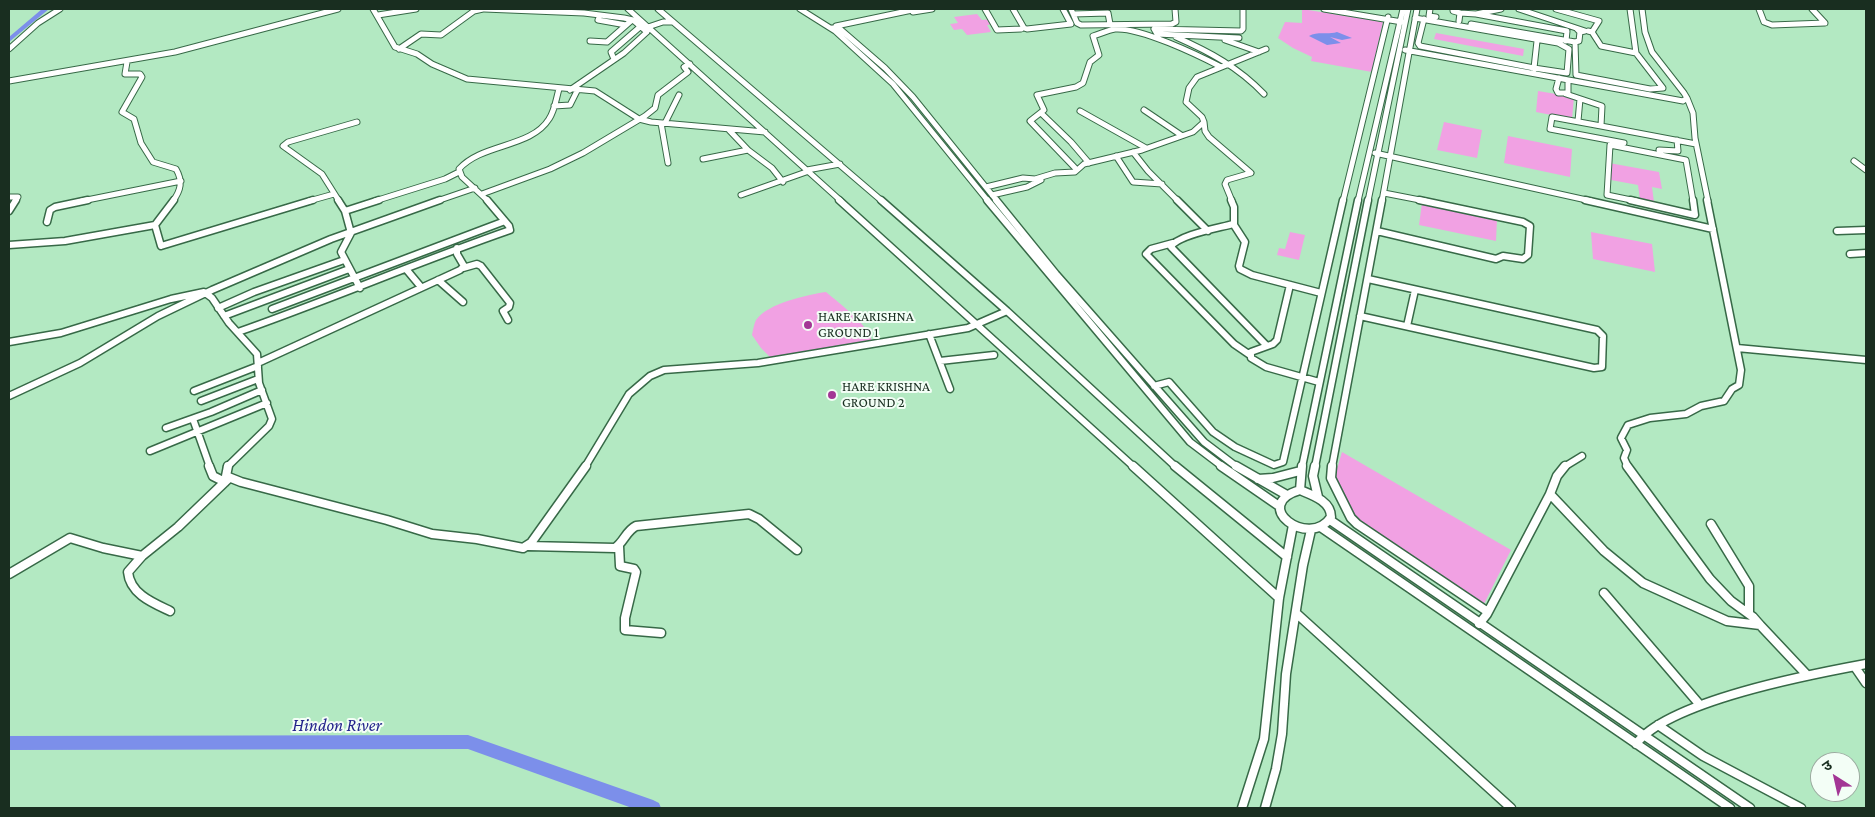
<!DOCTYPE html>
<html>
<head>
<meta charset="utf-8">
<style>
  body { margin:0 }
  #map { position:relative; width:1875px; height:817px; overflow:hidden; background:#b3e9c2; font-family:"Crimson Pro","Noto Sans Devanagari",serif }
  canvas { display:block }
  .frame { position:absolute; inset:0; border:10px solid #192e20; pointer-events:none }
  .north { position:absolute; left:1810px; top:752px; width:50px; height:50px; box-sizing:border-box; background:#f3fef6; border:1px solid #9caba0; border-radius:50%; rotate:325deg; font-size:14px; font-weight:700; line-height:20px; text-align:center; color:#192e20 }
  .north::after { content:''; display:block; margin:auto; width:18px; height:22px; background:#a33695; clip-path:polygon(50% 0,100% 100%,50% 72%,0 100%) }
</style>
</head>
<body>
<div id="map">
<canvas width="1875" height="817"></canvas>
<div class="frame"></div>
<div class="north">उ</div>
</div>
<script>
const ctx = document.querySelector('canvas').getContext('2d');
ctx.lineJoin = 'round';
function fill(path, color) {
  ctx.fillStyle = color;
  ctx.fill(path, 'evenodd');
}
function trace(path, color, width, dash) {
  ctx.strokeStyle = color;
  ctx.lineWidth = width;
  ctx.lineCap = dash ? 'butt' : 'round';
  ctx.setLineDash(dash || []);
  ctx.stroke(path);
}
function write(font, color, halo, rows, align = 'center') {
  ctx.font = font + ' "Crimson Pro",serif';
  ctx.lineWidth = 4;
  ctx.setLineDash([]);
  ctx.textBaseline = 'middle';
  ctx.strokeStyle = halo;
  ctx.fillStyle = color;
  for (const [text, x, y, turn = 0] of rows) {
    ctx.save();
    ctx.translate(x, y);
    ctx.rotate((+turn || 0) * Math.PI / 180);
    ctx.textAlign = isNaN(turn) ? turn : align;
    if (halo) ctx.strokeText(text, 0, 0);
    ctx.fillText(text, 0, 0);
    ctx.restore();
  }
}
fill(new Path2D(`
  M1302,9L1383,22L1372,72L1311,61L1312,57L1293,48L1278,38L1285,22L1302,23Z
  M977,14L982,20L992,19L996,24L987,25L991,32L967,35L962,29L954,30L950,24L958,23L954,17Z
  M1436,33L1524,49L1523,56L1434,39Z
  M1538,91L1574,97L1572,119L1536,112Z
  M1444,122L1482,130L1477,158L1437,150Z
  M1508,136L1572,149L1570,177L1504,163Z
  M1609,163L1659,172L1662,189L1652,187L1654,202L1640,200L1638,185L1611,180Z
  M1422,203L1497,219L1496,241L1419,225Z
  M1290,232L1305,235L1299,260L1277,255L1279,248L1285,249Z
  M1591,232L1652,244L1655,272L1593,259Z
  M826,292C839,303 870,326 872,342L771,358L761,348L752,335C753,330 754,324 756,320C768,303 807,295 826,292Z
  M1342,452L1511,550L1483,606L1358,524L1334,479Z`), '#f1a1e3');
fill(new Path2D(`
  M1337,32L1352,38L1342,40L1330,37L1341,43L1327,45L1309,36C1317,31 1328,35 1337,32Z`), '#7c8fea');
fill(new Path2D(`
  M42,9H49L9,42V37Z
  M468,735L653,800L659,803L661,808H632L468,749L9,750V736Z`), '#7c8fea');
const minorFar2 = new Path2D(`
  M373,9L395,47L417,54L432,64L467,79L595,91L639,119L651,122L765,132
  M484,9L584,13L624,18L633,20L647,32L624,53L570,90
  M628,9L841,201
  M658,9L882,201
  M800,9L835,31L893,84L988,201
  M985,9L997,30L1021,29
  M1013,9L1024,28L1027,29L1071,24L1063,9
  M1071,9L1077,23L1081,25L1172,24L1176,22L1175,9
  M1324,9L1402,22
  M1430,9L1429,16L1436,17
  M1453,9V11L1460,13L1459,21
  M1519,9L1585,31L1580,32
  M1556,9L1599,21L1592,32L1588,31
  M1759,9L1764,22L1772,25L1825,23L1812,9
  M913,12L932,9
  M1460,13L1476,14L1501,9
  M1073,14L1108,13L1110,24
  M1476,14L1567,31L1566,41
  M378,15L416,9
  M600,15L598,20L626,25
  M1415,18L1558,43L1569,49L1567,73L1534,68L1533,73
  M1424,19L1418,43L1420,46L1534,68L1537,41
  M1471,24L1575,42L1579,41L1580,32L1577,29
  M836,26L917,9
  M648,27L663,22H673
  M832,28L840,29L885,68L913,97L997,201
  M1592,32L1601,46L1636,53L1630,9
  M1176,37C1210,52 1238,67 1264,94
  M1239,38L1157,34L1154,29L1241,31L1243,29V9
  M1225,40L1259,52
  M590,41L607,42L632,20
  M1575,42L1576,75L1650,89L1663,88L1636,53
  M9,49L38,23L60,9
  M399,49L421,34L441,35L474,11L483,9
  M1405,50L1683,101L1687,98L1684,93L1652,52L1645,32L1642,9
  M614,59L611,52L641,26
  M127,62L125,74H140L142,77L122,112L134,119L141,143L153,162L176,169C183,181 181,190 173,201
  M1559,78L1556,89L1558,93H1568V80
  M9,81L175,52L338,9
  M1566,94L1602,106L1601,126L1696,144
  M1687,98L1693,113L1695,138L1708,201
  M554,106L570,105L577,91
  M1144,110L1181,135
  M1080,111L1146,148
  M1041,113L1071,142L1089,163
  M1578,121L1580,99
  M1204,122L1205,131L1209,137L1251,173L1227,180L1225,184L1232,201
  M661,123L668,163
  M665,123L679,95
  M1601,126L1552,117L1550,129L1624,143
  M729,130L748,150L772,168L783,182
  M1659,150L1678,151L1677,140
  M1133,152L1148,171L1178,201
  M1375,153L1591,201
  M1116,156L1133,182L1162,184
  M703,159L748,150
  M1854,161L1866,170
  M807,170L840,164
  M1077,170L1030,121L1044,110L1037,95L1076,87L1083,83L1090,62L1099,55L1093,36C1100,34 1108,30 1115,29C1140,27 1198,55 1221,67
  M986,187L1023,178L1035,179L1055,173L1075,172L1084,164L1142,150L1193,132L1204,122L1202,117L1186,102L1189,88L1197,77L1266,49
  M1384,193L1425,201
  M482,194L550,169L583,153L645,116L655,108L658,95L688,72L684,67L690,64
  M741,195L809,171
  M992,195L1027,187L1041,180
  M9,197H18L15,201
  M82,201L181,181
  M309,201L334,194
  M339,201L322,174L283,146L288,142L357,122
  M375,201L445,179L459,172
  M437,201L475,188
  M488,201L462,177L459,169C482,143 531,148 549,119C555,110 556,99 559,89
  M1343,201L1388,17
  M1358,201L1403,9
  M1368,201L1408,9
  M1382,201L1417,9
  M1636,201L1607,195L1610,145L1686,160L1693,201`);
const minorFar1 = new Path2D(`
  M174,200L155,225L161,246L313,200
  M338,200L345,211L351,233L341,252L360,288
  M839,200L1134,467
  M881,200L1007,311L1176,467
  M987,200L1190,442L1223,467
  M996,200L1056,274L1204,442L1237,467
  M1177,200L1208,231
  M1231,200L1234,207V225L1245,242L1239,266L1240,269L1252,275L1321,293
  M1585,200L1713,229
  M1630,200L1695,215L1693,200
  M9,211L16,200
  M345,211L379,200
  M47,222L50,210L55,207L88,200
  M1233,224C1219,228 1177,235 1171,247L1267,346
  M1377,231L1496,259L1503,256L1523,259L1528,255L1530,226L1523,222L1419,200
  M1837,231L1866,230
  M1173,243L1151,249L1146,254L1234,344L1250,355
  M9,245L65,241L155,225
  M1850,254L1866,253
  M463,268L477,264L481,266L510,303L509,307L503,311L508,320
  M406,269L421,287
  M438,280L463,302
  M1290,285L1277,340L1273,344L1251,352V358L1266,367L1319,382
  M218,308L254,292L344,260
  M272,309L505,221
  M224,316L349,269
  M1360,316L1594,368L1602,367L1603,336L1597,330L1368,279
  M1407,326L1415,290
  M238,332C329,300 418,262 510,230L509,226L487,200
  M929,334L950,389
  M9,342L61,333L171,299L204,292L212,298L229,323L257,354L259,383L272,419L269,426L227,467
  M1737,348L1866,360
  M940,361L994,355
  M258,363L460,270L464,266L457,254V248
  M1154,386L1169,382L1213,432L1235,447L1274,465L1283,462L1343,200
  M194,391L258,366
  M9,396L80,363L158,316L212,290L331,239L440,200
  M201,401L258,379
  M193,419L210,467
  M166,428L211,412L262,390
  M150,451L267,403
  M585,467L629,394L650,376L664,370L758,363L968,328L1007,311
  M1302,467L1358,200
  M1315,467L1368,200
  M1332,467L1382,200
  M1564,467L1582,456
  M1628,467L1624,458L1627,450L1621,438L1628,425L1650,418L1686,414L1701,406L1724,401L1732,389L1739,385L1741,370L1707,200`);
const minor = new Path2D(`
  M209,466L213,476L225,482
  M228,466L226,476L241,482L387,520L432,534L477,539L523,548L531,543L586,466
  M1133,466L1279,598
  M1175,466L1287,557
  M1221,466L1279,506
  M1236,466L1285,494
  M1315,466L1313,476L1318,497
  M1332,466L1331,478L1351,518L1357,524L1488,612
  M1565,466L1557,476L1550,494L1604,551L1643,583L1727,621L1760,625L1807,675
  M1627,466L1710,579L1731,601L1753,617L1760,625
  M1258,479L1273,478L1300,471
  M1300,490L1302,466
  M1300,490C1312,495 1331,501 1331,517C1309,550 1249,505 1300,490Z
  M1330,520L1750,808
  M1711,524L1749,586V612
  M1322,528L1730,808
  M528,546L615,548C624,542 626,531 636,526L749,514L759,519L797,550
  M619,546L620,566L634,569L636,572L625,618V630L661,633
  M142,556L128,572C130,594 153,603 170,611
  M9,574L70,538L103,548L142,556L178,527L229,478
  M1604,593L1700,705
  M1296,613L1511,808
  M1479,624L1487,614L1550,494
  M1855,667L1866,683
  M1658,725L1703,756L1801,808
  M1636,744C1668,701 1812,674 1866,664
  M1242,808L1264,739L1279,598L1293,525
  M1265,808L1276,769L1282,734L1286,674L1303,565L1311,530`);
trace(minorFar2, '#376947', 7);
trace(minorFar1, '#376947', 9);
trace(minor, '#376947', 11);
trace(minorFar2, '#fff', 5);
trace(minorFar1, '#fff', 6);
trace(minor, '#fff', 8);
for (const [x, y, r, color] of [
  [808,325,5,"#a33695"],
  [832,395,5,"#a33695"]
]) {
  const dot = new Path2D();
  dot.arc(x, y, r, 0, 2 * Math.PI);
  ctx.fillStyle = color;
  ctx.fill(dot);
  trace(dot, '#f3fef6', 2);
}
write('14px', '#192e20', '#f3fef6', [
  ["HARE KARISHNA",818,317],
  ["GROUND 1",818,333],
  ["HARE KRISHNA",842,387],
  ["GROUND 2",842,403]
], 'left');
write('italic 18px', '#23238b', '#f3fef6', [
  ["Hindon River",337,725]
]);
</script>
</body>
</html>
